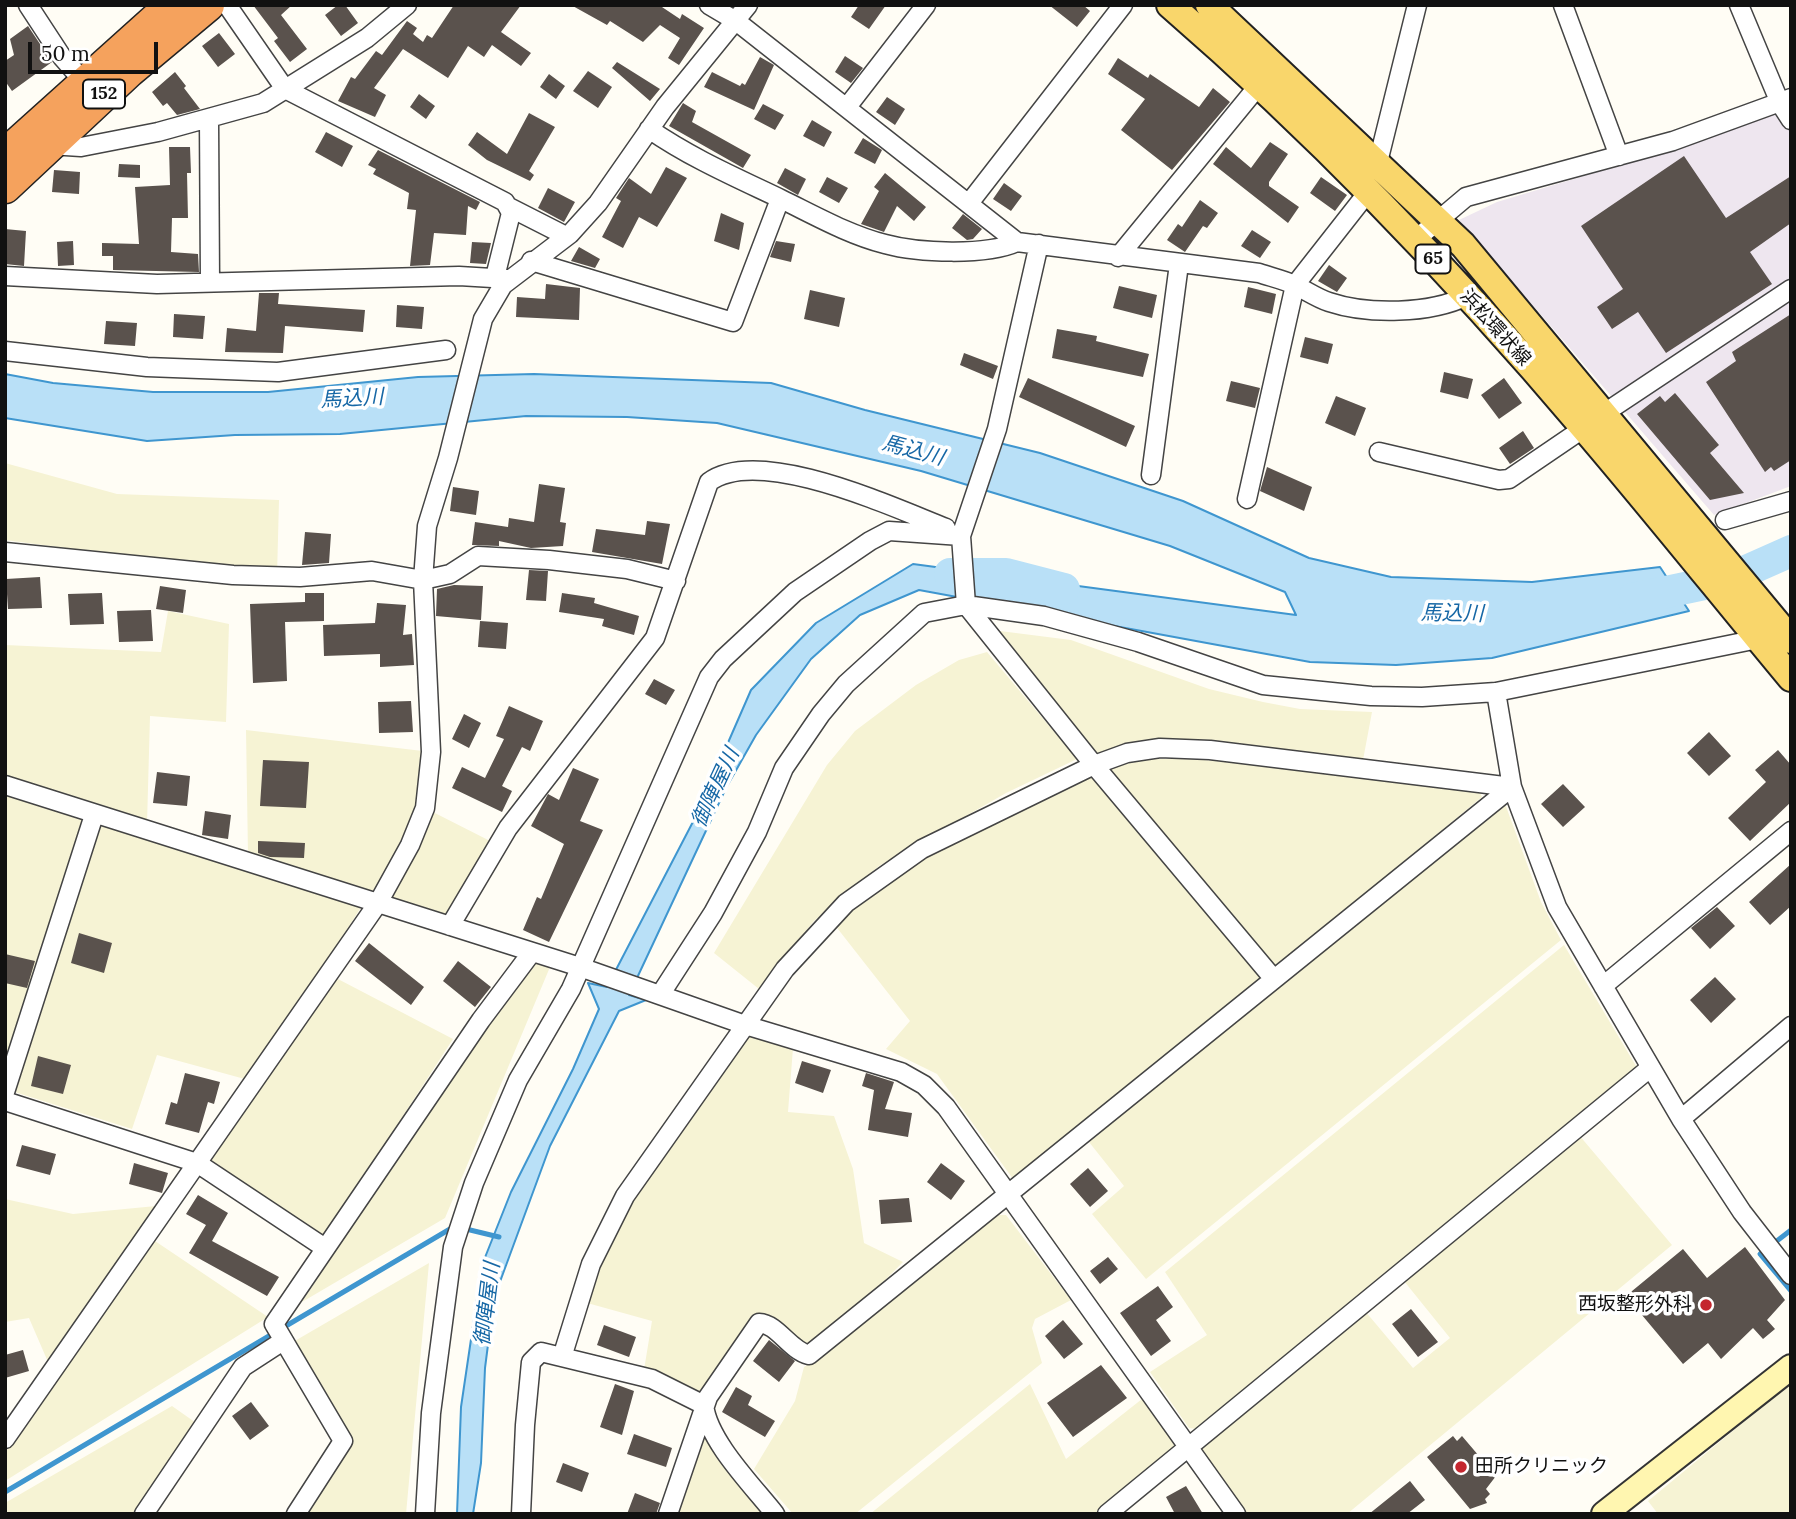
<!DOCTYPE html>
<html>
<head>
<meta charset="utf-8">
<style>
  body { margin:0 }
  #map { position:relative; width:1796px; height:1519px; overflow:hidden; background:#fffdf5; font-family:Lora,serif }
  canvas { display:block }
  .frame { position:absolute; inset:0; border:7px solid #111; pointer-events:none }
  .scale { position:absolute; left:28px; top:42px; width:130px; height:32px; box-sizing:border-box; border:4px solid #111; border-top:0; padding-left:9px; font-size:21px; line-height:24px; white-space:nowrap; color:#111; -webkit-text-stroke:5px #fff; paint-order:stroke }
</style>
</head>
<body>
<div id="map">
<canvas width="1796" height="1519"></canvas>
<div class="frame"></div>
<div class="scale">50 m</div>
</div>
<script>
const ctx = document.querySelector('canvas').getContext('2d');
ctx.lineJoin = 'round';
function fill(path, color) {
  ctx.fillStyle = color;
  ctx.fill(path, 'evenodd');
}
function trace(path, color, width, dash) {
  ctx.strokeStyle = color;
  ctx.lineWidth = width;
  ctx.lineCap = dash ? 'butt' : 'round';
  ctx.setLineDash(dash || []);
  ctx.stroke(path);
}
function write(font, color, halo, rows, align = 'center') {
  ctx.font = font + ' Lora,"Noto Sans JP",serif';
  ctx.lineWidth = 7;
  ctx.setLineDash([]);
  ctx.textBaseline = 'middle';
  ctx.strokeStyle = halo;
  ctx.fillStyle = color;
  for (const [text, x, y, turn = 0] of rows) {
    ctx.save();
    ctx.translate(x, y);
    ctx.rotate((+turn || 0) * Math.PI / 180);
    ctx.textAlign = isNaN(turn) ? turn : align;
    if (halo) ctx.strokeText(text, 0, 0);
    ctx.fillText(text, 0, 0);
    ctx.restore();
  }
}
fill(new Path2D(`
  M1791,107V486L1714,515L1459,220L1497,202L1704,140Z`), '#eee6ef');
fill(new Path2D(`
  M5,463L117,494L279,500L277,576L5,540Z
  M168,611L229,624L226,722L150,716L147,824L5,784V645L161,652Z
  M1000,631L1071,640L1209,689L1263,702L1300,709L1372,712L1363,760L1209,741H1146L1096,754Z
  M987,652L1077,759L1006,793L879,866L814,921L759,989L714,953L827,765L855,731L916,685L959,660Z
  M246,730L431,752L425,808L498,845L453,921L363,904L252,1081L157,1055L132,1129L5,1089V786L248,855Z
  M1152,759H1194L1287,768L1480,793L1482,797L1275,968L1105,768Z
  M1093,776L1259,971V984L1013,1179L937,1074L886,1049L910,1021L834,924L919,860Z
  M1504,801L1541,902L1561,940L1146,1279L1092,1214L1124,1186L1089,1142Z
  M1564,945L1639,1071L1197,1429L1189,1428L1150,1372L1207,1335L1165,1272Z
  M532,952L550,967L445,1218L302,1302Z
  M336,978L453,1039L323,1239L206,1161Z
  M745,1035L793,1048L788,1112L834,1116L853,1169L864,1243L903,1262L814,1352L767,1324L708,1397L643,1376L652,1321L580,1301L638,1189Z
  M1579,1135L1672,1245L1347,1514H1247L1201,1450L1202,1446L1365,1311L1413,1368L1450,1338L1404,1281Z
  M5,1199L73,1214L156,1206L48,1362L29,1318L5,1322Z
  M997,1215H1006L1071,1300L1035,1319L1032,1328L1042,1363L855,1514H793L754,1469L795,1401L804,1367L852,1333Z
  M152,1239L268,1317L5,1481V1453Z
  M429,1263L406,1514H304L351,1442L293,1342Z
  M1791,1383V1514H1658L1648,1501Z
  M1030,1384L1066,1459L1142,1399L1177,1448L1097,1514H870Z
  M172,1406L199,1425L137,1514H5V1503Z
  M703,1432L766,1514H677Z`), '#f6f3d4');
const water = new Path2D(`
  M5,374L53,383L153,392H268L418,377L534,374L771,383L865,410L1040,453L1183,501L1309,558L1391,577L1532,582L1660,567L1689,611L1492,658L1396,665L1310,662L919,590L860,615L811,659L756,735L726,788L629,995L646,1000L619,1011L550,1146L494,1298L485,1368L481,1463L473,1514H457L461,1407L482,1265L511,1192L573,1069L599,1009L588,983L607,987L696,816L751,690L816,623L913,564L1296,615L1285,592L1170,546L921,471L717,423L627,417L526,416L340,434L235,435L147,441L5,418Z`);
fill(water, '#b9e0f7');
trace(water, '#3f96cf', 2);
trace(new Path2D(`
  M466,1229L499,1237
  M1791,1230L1760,1254L1791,1291
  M5,1492L450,1229`), '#3f96cf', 5);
trace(new Path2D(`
  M950,574H1006L1064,589
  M1633,599L1728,579L1791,551`), '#b9e0f7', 32);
fill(new Path2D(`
  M253,5H292L281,15L307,49L290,62L274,41L278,38Z
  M338,5H345L358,23L341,36L325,15Z
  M454,5H521L501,32L531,53L521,66L492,45L484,57L468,46L448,78L403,49L374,88L386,95L375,117L338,101L351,77L355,79L376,51L382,55L407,21L417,28L413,34L423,42L427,35L432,38Z
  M571,5H659L680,19L682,14L704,28L679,65L668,58L680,38L660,25L643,42L610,21L607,25Z
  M859,5H886L869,29L851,17Z
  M1049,5H1083L1090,11L1077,27Z
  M28,26L52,62L12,91L5,81V61L14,55L10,39Z
  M219,33L235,54L218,67L202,46Z
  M845,56L863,68L851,83L835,72Z
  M760,57L774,65L754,110L704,87L712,72L740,86L742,83L745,85Z
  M1118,58L1148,78L1150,74L1199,107L1213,88L1230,102L1172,170L1121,130L1145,99L1108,74Z
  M617,62L660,89L650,101L612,68Z
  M588,71L612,87L598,108L573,91Z
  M175,72L186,86L184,88L200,109L177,115L167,103L163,106L152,92Z
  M549,74L565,86L556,99L540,87Z
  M419,94L435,106L426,119L410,107Z
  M887,97L905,109L895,125L876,112Z
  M683,103L696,111L692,122L751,155L743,168L669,126Z
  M763,104L784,115L775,130L754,119Z
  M529,113L555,127L529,171L534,175L530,181L487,160L468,145L477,132L507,154Z
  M812,120L832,132L824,147L803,136Z
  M326,132L353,146L342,167L315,152Z
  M863,138L882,150L875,164L854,153Z
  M1270,142L1288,154L1269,182V186L1299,207L1288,223L1213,164L1226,147L1251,168Z
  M169,147H190L191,173H187L188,218H172L171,252L198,254L199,272L113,270V256H102V243L139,244L135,187L170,185Z
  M378,150L480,202L476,210L468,206L466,235L434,233L430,265L410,266L416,210L407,209L409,193L373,174L376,169L368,165Z
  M1684,156L1726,218L1791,176V223L1750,252L1772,284L1666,353L1638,312L1612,329L1597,307L1623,289L1581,226Z
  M119,164L140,165V178L118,177Z
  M666,167L687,178L657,227L639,217L623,248L602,237L621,201L616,198L629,178L651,194Z
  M785,168L806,179L798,195L777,183Z
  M54,170L80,172L79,194L52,192Z
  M885,173L926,207L914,221L897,206L884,232L861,224L879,191L874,187Z
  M827,177L848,188L839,203L819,192Z
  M1321,177L1347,195L1335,211L1310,193Z
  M1004,183L1022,196L1011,211L993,199Z
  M548,188L575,202L564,222L538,208Z
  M1200,200L1218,213L1207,228L1203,226L1185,252L1167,240L1178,224L1182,227Z
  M721,213L744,223L739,250L714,241Z
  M963,214L982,229L973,239L967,240L952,228Z
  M5,229L26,231L24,266L5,264Z
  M1252,230L1271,242L1260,258L1241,246Z
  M73,241L74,265L58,266L57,242Z
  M776,241L795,244L791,262L770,257Z
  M472,242L491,243L486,264L470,263Z
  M579,247L600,259L595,268L571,261Z
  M1329,265L1347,278L1337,292L1318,281Z
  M546,284L580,288L579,320L516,317L517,297L545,299Z
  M1119,286L1157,295L1152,318L1113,308Z
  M1248,287L1276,294L1272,314L1244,307Z
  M810,290L845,298L839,327L804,319Z
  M259,293H279L278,304L365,310L363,332L285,326L283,353L225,352L227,328L256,331Z
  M397,305L424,307L422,329L396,327Z
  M174,314L205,316L203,339L173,337Z
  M1791,314V460L1774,471L1771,467L1765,472L1706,382L1736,361L1732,352Z
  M106,321L137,323L135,346L104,344Z
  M1057,329L1097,336L1096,341L1149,354L1143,377L1052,358Z
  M1305,337L1333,344L1328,364L1300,357Z
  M964,353L998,366L993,379L960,365Z
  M1444,372L1473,379L1468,399L1440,392Z
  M1028,378L1135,426L1126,447L1019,397Z
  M1504,378L1522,403L1499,419L1481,395Z
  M1231,381L1260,388L1255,408L1226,401Z
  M1675,393L1719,445L1710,453L1744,493L1710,500L1637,414L1660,396L1665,402Z
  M1336,396L1366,408L1355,436L1325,423Z
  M1523,431L1534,448L1510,464L1499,448Z
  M1267,467L1312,487L1304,511L1260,491Z
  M539,484L565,488L560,522L566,523L563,546L531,548L499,541V546L472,545L475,522L508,527L509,518L534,522Z
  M453,487L479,491L476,515L450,511Z
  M647,521L670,524L662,564L592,552L596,529L645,535Z
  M305,532L331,534L329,563L302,565Z
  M529,570L548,571L546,601L526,600Z
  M40,577L42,608L8,609L6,579Z
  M454,585L483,586L481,620L436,616L437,589Z
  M160,586L186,590L183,613L156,609Z
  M102,593L104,624L70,625L68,594Z
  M305,593H324V621L285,622L287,681L253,683L250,604L305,602Z
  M562,593L595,598L594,603L639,616L634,635L602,626L604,619L559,612Z
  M377,603L406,605L403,635L412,634L414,665L380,667V654L324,656L323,625L375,623Z
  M151,610L153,641L119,642L117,611Z
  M480,621L508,623L506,649L478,647Z
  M654,679L675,690L666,705L645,694Z
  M411,701L413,732L379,733L378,702Z
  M509,706L543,721L530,751L522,747L502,786L512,791L502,812L452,788L462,767L485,778L504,739L496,736Z
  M464,714L481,723L469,748L452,739Z
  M1709,732L1731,756L1709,776L1687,753Z
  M1778,750L1791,765V802L1750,841L1728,818L1766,782L1755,770Z
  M263,760L309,762L306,808L260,806Z
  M573,768L599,779L580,821L603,830L549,942L523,930L537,897L541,899L564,844L531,826L548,794L559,800Z
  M157,772L190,776L187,806L153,803Z
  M1563,784L1585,807L1563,827L1541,804Z
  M205,811L231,815L228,839L202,835Z
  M258,841L305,843L304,858L270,857L258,853Z
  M1791,864V906L1770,925L1749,902Z
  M1717,907L1735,926L1710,949L1691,928Z
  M79,933L112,943L104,973L71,963Z
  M369,943L424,987L411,1005L355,961Z
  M5,954L35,961L27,988L5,983Z
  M458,961L491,987L475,1007L443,981Z
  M1715,977L1736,999L1711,1023L1690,1000Z
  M38,1056L71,1065L63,1094L31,1086Z
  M802,1061L831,1070L823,1093L795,1083Z
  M185,1073L220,1082L214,1104L208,1102L199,1133L165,1124L171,1102L177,1104Z
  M866,1073L894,1082L885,1109L912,1113L908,1137L868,1130L874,1090L862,1086Z
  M22,1145L56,1154L50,1175L16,1166Z
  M134,1163L168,1173L162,1193L129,1184Z
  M941,1163L965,1181L951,1200L927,1182Z
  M1088,1168L1108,1191L1090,1207L1070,1184Z
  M198,1195L228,1213L212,1241L279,1277L267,1296L189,1253L206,1225L186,1214Z
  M909,1198L912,1222L881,1224L879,1200Z
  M1745,1247L1785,1300L1767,1320L1775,1329L1763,1339L1753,1328L1721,1359L1708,1343L1683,1364L1626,1296L1683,1249L1707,1278Z
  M1108,1257L1118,1269L1100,1284L1090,1271Z
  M1158,1286L1173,1307L1156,1320L1171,1341L1151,1356L1120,1313Z
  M1411,1309L1438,1342L1418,1357L1392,1324Z
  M1063,1320L1083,1344L1064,1359L1045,1336Z
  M604,1325L636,1337L629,1357L597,1345Z
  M769,1340L795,1361L779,1382L753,1361Z
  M23,1350L29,1371L5,1378V1355Z
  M1101,1365L1127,1398L1073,1437L1047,1403Z
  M615,1384L634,1391L622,1435L600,1427Z
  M736,1387L752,1396L748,1405L775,1421L765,1437L722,1412Z
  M251,1402L269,1426L250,1440L232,1416Z
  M634,1434L672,1448L666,1467L627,1454Z
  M1453,1436L1457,1441L1462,1436L1496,1476L1486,1489L1490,1494L1485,1499L1487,1503L1470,1509L1427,1457Z
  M563,1463L589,1473L582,1492L556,1482Z
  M1410,1481L1425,1500L1407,1514H1369Z
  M1186,1486L1203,1514H1175L1166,1497Z
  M635,1493L660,1503L656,1514H627Z`), '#5a524d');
const street = new Path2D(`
  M28,5L62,57L84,82
  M227,5L285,89L505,202L511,213L495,277
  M709,5L736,21L1017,242
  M1563,5L1619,156
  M1739,5L1780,103L1791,120
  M847,107L926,5
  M209,119L210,282
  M649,129C691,158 735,177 781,199C814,215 849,235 885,244C918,253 986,256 1017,242L1259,273C1271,277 1284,280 1295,285C1307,291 1317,298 1329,302C1368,315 1430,314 1467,296
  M50,145L81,147L158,132L263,103L367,38L407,5
  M1378,162L1417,5
  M970,202L1123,5
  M507,206L566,236
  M1415,240L1466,197L1673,141L1791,98
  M1039,244L997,429L961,536L966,605L1094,765L1273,978
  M1118,257L1259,85
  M531,261L733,322L780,199
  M5,276L157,284L459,276L509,279
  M5,351L147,367L278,372L446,350
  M1603,414L1791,289
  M1379,452L1499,480L1509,479L1584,428
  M1151,475L1179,264
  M1247,499L1295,285L1368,192
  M1725,520L1791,501
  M5,552L233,575L300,577L372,571L423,580L450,574L478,556L549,560L627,569L676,581
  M1496,692L1512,787L1557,907L1681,1119L1742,1212L1791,1275
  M5,785L580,967L745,1025L901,1072L924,1085L946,1107L1236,1514
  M450,926L508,828L655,638L709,482C759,445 892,507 946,528
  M1603,986L1791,831
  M660,995L713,913L757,832L784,768L821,714L846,684L924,613L966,605L1044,616L1138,642L1263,685L1371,696L1422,697L1496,692L1758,639
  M5,1092L94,815
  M5,1101L197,1163L325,1248
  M1681,1119L1791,1026
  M563,1354L591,1264L625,1196L785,969L846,903L922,849L1094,765L1127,753L1160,748L1210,750L1512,787
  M704,1405C708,1441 753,1486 775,1514
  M5,1439L378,903L410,845L425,808L431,752L423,580L427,526L448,458L483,319L503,285L570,234L598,203L665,107L748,5
  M144,1514L243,1367L283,1341
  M296,1514L343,1441L274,1324L481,1020L532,952
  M425,1514L431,1413L453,1247L474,1183L518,1080L571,989L709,677L723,659L795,592L870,541L889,531L961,536
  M521,1514L525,1425L531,1362L541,1352L652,1379L704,1405
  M668,1514L708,1397L759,1323C778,1324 789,1350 809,1355L1512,787
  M1107,1514L1650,1068`);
const secondary = new Path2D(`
  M1604,1514L1791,1367`);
const primary = new Path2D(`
  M1170,5C1319,134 1457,278 1585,429C1655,511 1722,595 1791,678
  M1209,5L1463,245L1791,640`);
const highway = new Path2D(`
  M5,155L172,5
  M5,187L129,71L208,5`);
trace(street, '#444', 21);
trace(secondary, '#333', 28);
trace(primary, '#222', 30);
trace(highway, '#222', 35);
trace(street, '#fff', 18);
trace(secondary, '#fff6b0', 24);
trace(primary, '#f9d66b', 26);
trace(highway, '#f5a25d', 32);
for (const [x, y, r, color] of [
  [1706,1305,7,"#c4262e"],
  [1461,1467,7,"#c4262e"]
]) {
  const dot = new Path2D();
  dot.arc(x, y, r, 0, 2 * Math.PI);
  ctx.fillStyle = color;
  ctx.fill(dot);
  trace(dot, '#fff', 2.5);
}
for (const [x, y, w] of [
  [104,94,42],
  [1433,259,35]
]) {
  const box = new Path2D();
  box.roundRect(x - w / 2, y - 14.5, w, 29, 5);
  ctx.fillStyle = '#fff';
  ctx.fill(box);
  trace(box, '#111', 2);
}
write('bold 18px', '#111', null, [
  ["152",104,94],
  ["65",1433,259]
]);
write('19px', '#111', '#fff', [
  ["浜松環状線",1495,328,48]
]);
write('19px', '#111', '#fff', [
  ["西坂整形外科",1692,1305],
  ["田所クリニック",1475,1467,"left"]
], 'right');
write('italic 21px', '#1768a6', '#fff', [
  ["馬込川",352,399,-3],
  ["馬込川",913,451,15],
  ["馬込川",1452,614,1],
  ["御陣屋川",716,788,-65],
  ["御陣屋川",488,1304,-83]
]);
</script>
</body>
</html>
